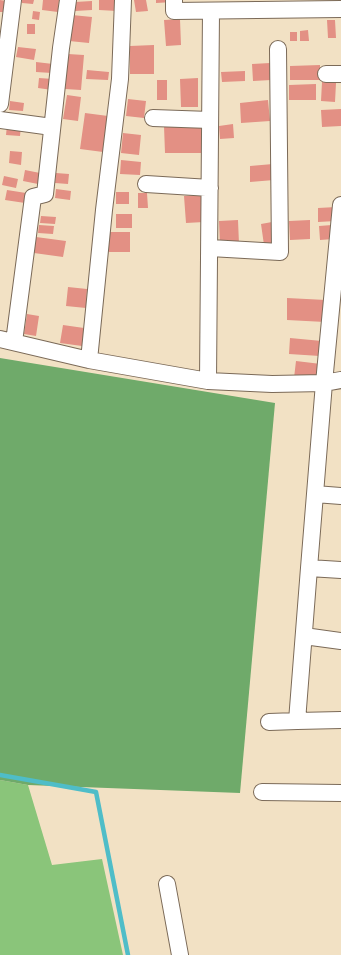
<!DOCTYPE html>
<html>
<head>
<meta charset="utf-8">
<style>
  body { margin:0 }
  canvas { display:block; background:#f2e1c4 }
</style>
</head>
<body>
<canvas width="341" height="955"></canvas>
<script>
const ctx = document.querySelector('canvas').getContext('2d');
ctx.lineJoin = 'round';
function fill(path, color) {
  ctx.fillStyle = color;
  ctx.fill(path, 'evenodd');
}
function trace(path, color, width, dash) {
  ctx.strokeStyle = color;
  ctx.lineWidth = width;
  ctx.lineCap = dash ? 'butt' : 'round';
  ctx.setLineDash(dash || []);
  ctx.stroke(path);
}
fill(new Path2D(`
  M0,780L28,785L52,865L102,859L123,955H0Z`), '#8ac57a');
fill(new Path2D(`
  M0,358L275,403L240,793L28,785L0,780Z`), '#6faa6a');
trace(new Path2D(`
  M0,775L96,792L128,955`), '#4fbdc8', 4.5);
fill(new Path2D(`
  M0,0L6,1L3,12H0Z
  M22,0H34L33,4L22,3Z
  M43,0H59L58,12L42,10Z
  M99,0H118L117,11L99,10Z
  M134,0H146L148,11L136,12Z
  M156,0H173V2L156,3Z
  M92,1V10L75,11V2Z
  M33,11L40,12L39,20L32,19Z
  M72,15L92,17L89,43L69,41Z
  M180,19L181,45L166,46L164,20Z
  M327,20H335L336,38H328Z
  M27,24H35V34H27Z
  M308,30L309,41H300V31Z
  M290,32H297V41H290Z
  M154,45V74H130V46Z
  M18,47L36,49L34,60L16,57Z
  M68,54L84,55L81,90L65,89Z
  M36,62L53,64L52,73L36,72Z
  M270,63L271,80L253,81L252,64Z
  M320,65V80H290V66Z
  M87,70L109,72L108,80L86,79Z
  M245,71V81L222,82L221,72Z
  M39,78L53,79L52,90L38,88Z
  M198,78V107H181L180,79Z
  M157,80H167V100H157Z
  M322,82L336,83L335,102L321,101Z
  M316,84V100H289V85Z
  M67,95L81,97L78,121L63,119Z
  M128,99L146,101L144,118L126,116Z
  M268,100L270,121L241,123L240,103Z
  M10,101L24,103L23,111L9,110Z
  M341,109V126L322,127L321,110Z
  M85,113L108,116L103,152L80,149Z
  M233,124L234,138L220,139L219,126Z
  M7,125L21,126L20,136L6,135Z
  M164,126H201V153H165Z
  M123,133L141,135L139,155L121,153Z
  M10,151L22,152L21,165L9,163Z
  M121,160L141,162L140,175L120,174Z
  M273,164L274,180L250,182V166Z
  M25,170L40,173L38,184L23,181Z
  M56,173L69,174L68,184L55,183Z
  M4,176L18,179L16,188L2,185Z
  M56,189L71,191L70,200L55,198Z
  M7,190L26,193L25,203L5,200Z
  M116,192H129V204H116Z
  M138,193H147L148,208H138Z
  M202,195L204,222L186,223L184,196Z
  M336,207V221L318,222V208Z
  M116,214H132V228H116Z
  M41,216L56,217L55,224L40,223Z
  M238,220L239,244L220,245L219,221Z
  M310,220V239L290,240L289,221Z
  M272,222L275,243L264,245L261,224Z
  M39,225L54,226L53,234L38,233Z
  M332,225L333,239L320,240L319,226Z
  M109,232H130V252H109Z
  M36,237L66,241L63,257L34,253Z
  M68,287L87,289L86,308L66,306Z
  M287,298L326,300L325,322L287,320Z
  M27,314L39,316L36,336L24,334Z
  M63,325L84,328L82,346L60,343Z
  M290,338L322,341L320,356L289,354Z
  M296,361L321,364L320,380L294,378Z`), '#e39084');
const street = new Path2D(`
  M174,0V11L341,9
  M326,74H341
  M0,104L13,0
  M153,118L210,120
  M0,120L52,127
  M146,184L210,188
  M341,205L324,383L309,568L341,570
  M210,248L280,252L278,49
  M0,339L89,360L208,381L272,384L324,383L341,380
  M14,342L33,197L45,194L61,48L68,0
  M89,360L104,210L120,79L123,0
  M208,381L211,11
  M315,494L341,496
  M309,568L297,721L341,720
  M304,636L341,641
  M269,722L297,721
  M262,792L341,793
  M167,884L180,955`);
trace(street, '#7b6a58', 18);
trace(street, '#fff', 16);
</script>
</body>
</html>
